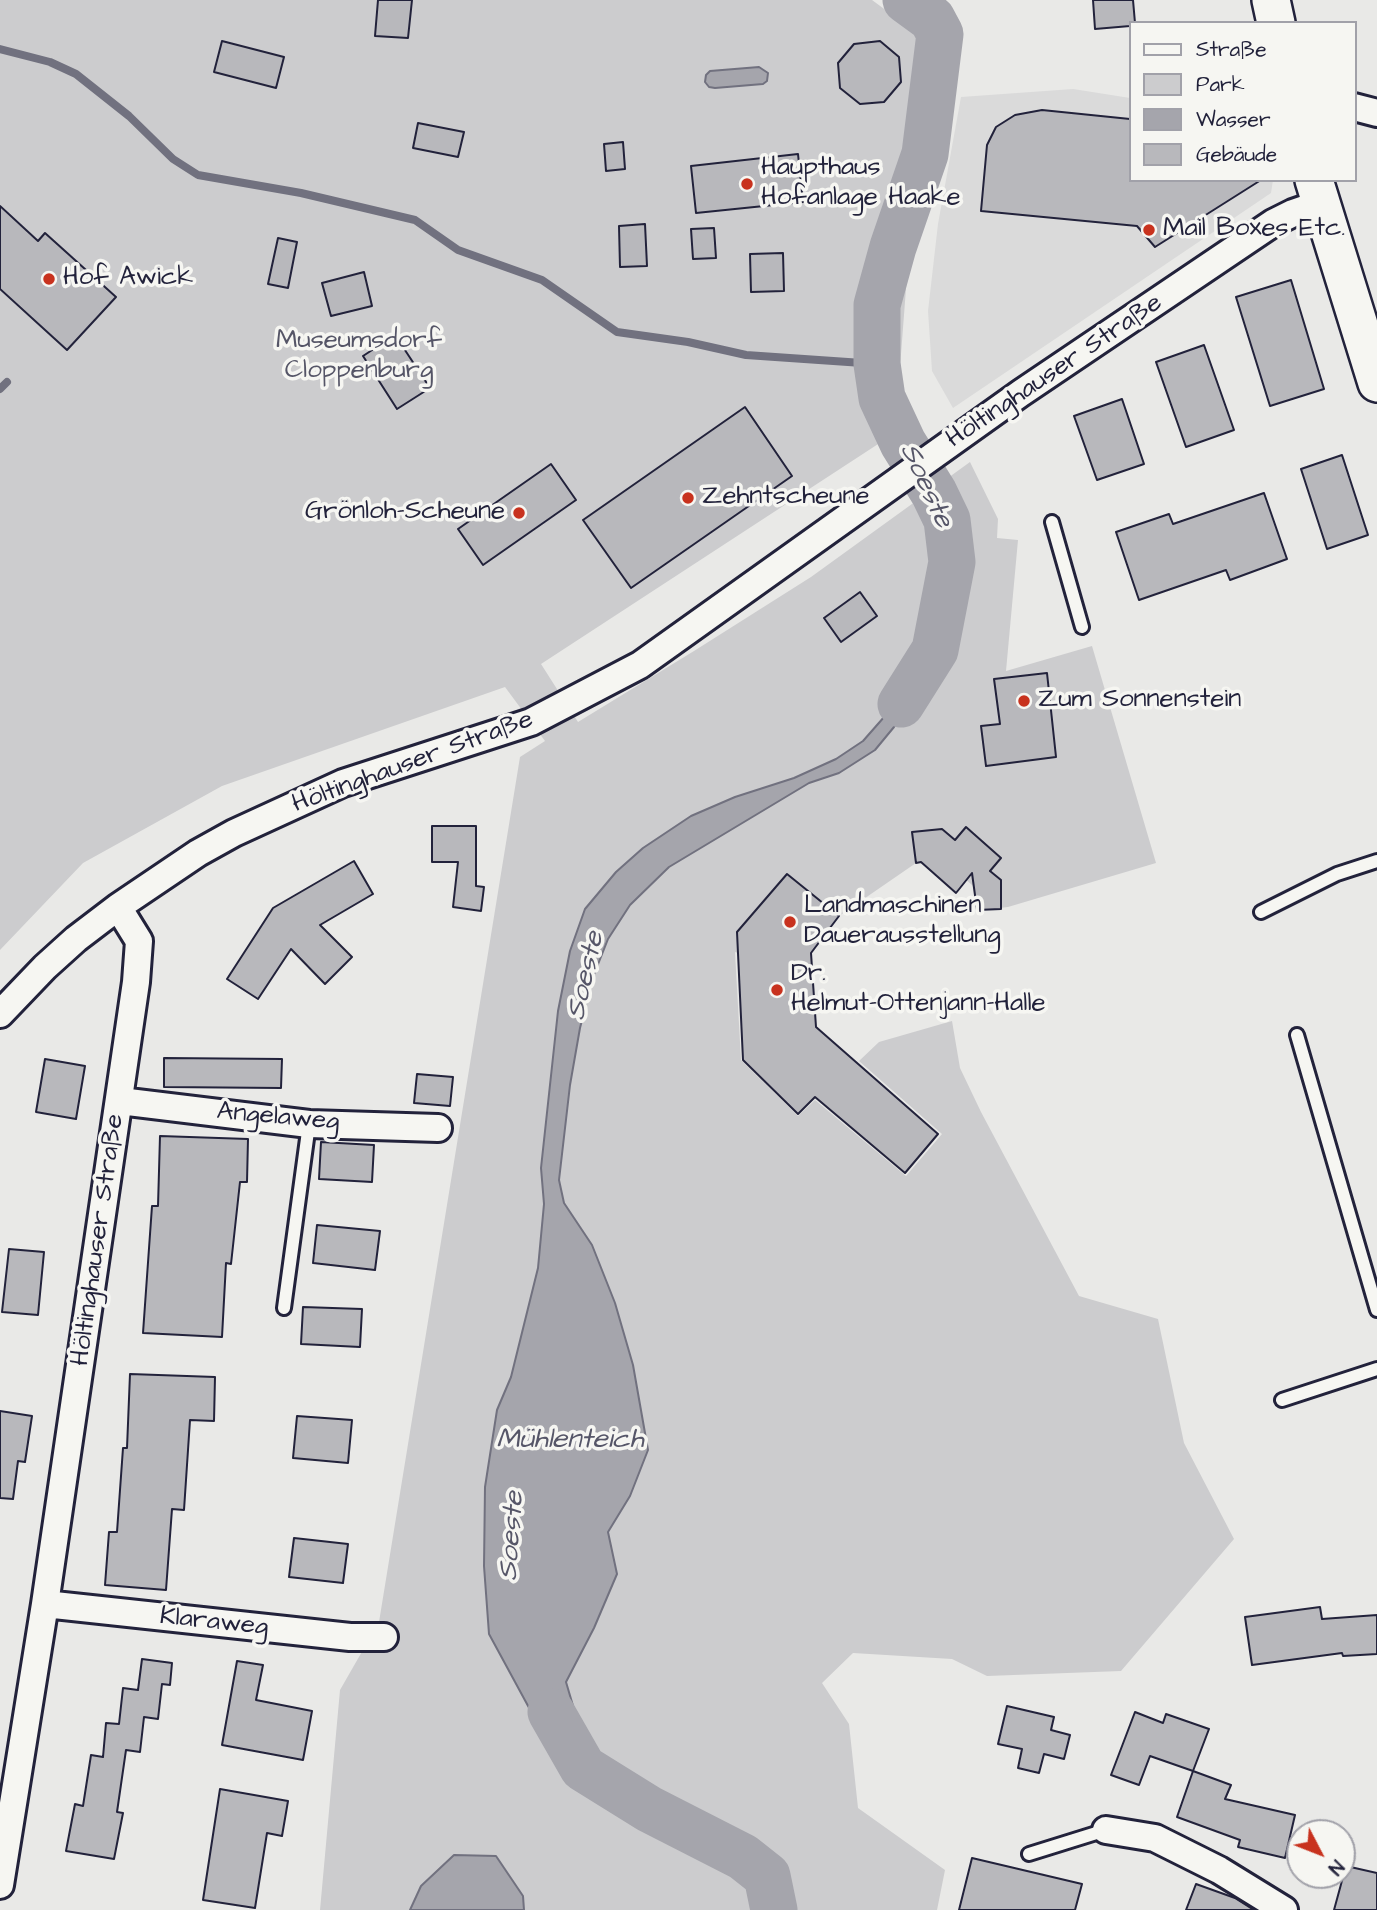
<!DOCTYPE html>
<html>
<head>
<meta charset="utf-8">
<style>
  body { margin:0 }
  #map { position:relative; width:1377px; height:1910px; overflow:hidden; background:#e9e9e7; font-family:"Architects Daughter",sans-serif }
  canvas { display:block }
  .legend { position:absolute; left:1129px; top:21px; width:228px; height:161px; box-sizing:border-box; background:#f6f6f2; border:2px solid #a1a1a9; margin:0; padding:9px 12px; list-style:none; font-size:21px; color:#22223b }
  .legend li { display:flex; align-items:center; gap:14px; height:35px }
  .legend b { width:35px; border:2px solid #a1a1a9 }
  .north { position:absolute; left:1286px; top:1819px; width:70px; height:70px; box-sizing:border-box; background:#f6f6f2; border:2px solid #a1a1a9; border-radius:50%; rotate:132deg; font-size:19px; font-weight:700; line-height:28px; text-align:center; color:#22223b }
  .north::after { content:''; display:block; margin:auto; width:24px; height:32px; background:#c8321e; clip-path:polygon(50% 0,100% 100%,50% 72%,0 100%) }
</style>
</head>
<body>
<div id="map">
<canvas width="1377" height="1910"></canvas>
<ul class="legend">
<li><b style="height:9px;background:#f6f6f2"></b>Straße</li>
<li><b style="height:19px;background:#ccccce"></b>Park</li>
<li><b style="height:19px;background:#a5a5ac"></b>Wasser</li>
<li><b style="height:19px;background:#b8b8bc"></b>Gebäude</li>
</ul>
<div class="north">N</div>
</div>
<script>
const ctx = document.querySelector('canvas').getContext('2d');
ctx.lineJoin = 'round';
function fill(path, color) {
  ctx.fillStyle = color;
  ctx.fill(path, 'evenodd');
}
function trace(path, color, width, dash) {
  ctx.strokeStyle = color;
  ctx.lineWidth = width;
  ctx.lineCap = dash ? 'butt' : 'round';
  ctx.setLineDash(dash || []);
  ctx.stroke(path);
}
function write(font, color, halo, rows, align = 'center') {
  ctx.font = font + ' "Architects Daughter",sans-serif';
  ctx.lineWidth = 7;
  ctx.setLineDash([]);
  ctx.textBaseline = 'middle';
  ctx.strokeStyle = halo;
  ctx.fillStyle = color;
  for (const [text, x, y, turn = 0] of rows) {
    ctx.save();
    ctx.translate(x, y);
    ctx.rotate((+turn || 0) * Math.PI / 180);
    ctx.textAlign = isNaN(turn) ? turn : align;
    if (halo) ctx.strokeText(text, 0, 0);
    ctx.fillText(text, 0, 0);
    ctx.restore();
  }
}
fill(new Path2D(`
  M1073,89L1130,98V180H1273L1271,193L953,408L932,371L928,311L938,224L961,97Z`), '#dadada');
fill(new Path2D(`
  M0,0H872L925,39L895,433L541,664L578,722L694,651L811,577L970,462L998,519L997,538L1018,540L1006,671L1092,646L1156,863L1008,907L983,910L981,893L937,854L915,855L916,863L839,916L787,874L737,932L738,953L735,952L741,1060L798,1116L815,1100L906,1176L942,1134L859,1061L879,1042L952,1021L960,1068L981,1112L1079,1296L1158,1319L1184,1443L1234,1539L1121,1671L987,1676L952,1659L853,1653L822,1683L849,1724L858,1808L945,1870L937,1910H524L523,1896L496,1856L455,1855L421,1886L410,1910H320L340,1690L379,1622L520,757L545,741L505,687L222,786L83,863L0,950ZM544,1204L630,1496L608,1532L617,1574L594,1628L566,1682L589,1760L489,1634L484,1566L485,1487L497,1410L511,1377L538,1268Z`), '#ccccce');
const water = new Path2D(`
  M759,67L768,73L767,81L763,84L715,88L709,87L705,82L706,75L710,71Z
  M935,650L924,677L894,727L875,750L839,773L809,783L669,867L630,905L608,939L593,977L580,1028L570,1085L559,1180L564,1203L592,1245L615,1303L633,1365L648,1450L630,1496L608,1532L617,1574L594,1628L566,1682L589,1760L583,1768L574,1771L540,1728L489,1634L484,1566L485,1487L497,1410L511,1377L538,1268L544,1204L541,1168L558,1011L570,951L585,909L616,872L643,848L691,816L735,797L794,778L836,759L863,741L892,708Z
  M454,1855L496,1856L523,1896L524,1910H410L421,1886Z`);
fill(water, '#a5a5ac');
trace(water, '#71717f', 2);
trace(new Path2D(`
  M0,49L50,62L76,74L129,116L173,159L198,175L301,193L415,220L458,250L542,280L617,332L688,342L746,355L877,364
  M0,389L7,382`), '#71717f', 8);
trace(new Path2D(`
  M901,704L935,650L952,562L947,520L934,493L903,443L882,398L877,364V305L893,247L925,154L940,34L932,19L906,0
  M551,1712L583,1768L649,1809L743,1857L767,1876L774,1910`), '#a5a5ac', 47);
const building = new Path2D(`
  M378,0H412L408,38L375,36Z
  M1093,0H1133L1135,23H1130V26L1095,29Z
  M222,41L284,57L276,88L214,72Z
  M880,41L899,57L901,82L884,102L860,104L840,88L838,63L854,44Z
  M1042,110L1130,119V180H1261L1155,247L1137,226L981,211L987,145L996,127L1015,115Z
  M418,123L464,132L458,157L413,148Z
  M623,142L625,169L606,171L604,144Z
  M798,154L803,202L696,213L691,166Z
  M0,206L38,241L45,233L116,297L67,350L0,289Z
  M645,224L647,266L620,267L619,226Z
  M714,228L716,258L693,259L691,229Z
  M278,238L297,242L288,288L268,284Z
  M783,253L784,291L751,292L750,254Z
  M364,272L372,306L331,316L322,283Z
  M1291,280L1324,389L1270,406L1236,297Z
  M395,335L430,388L397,409L363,356Z
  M1204,345L1234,430L1186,447L1156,362Z
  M1122,399L1144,464L1097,480L1074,416Z
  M745,407L792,476L631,588L583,520Z
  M1342,455L1368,535L1327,549L1301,469Z
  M551,464L576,500L483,565L458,529Z
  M1264,493L1287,559L1230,580L1226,570L1139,600L1116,532L1169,514L1173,524Z
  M860,592L877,616L841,642L824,618Z
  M1047,673L1056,757L986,766L981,726L1000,724L994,679Z
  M432,826H476V886L484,887L481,911L453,907L458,862H432Z
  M966,827L1001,858L990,871L1001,880V909L977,910L972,873L956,893L921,862L916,863L912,832L942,829L955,840Z
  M354,861L373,894L320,925L352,957L325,984L291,949L258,999L227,979L273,908Z
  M787,874L839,916L811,953L816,1027L938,1134L905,1173L815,1097L798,1114L743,1060L737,932Z
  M164,1058L282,1059L281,1088L164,1087Z
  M45,1059L85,1066L76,1119L36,1112Z
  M417,1074L453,1077L450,1106L414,1103Z
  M160,1136L248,1139L247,1182H240L231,1264L226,1263L222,1337L143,1333L152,1206H158Z
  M321,1142L374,1145L372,1182L319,1179Z
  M317,1225L380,1231L375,1270L313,1263Z
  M9,1249L44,1252L38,1315L2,1312Z
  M303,1307L362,1309L360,1347L301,1344Z
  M130,1374L215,1377L214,1421L190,1420L184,1510L172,1509L166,1590L105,1585L109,1532H117L123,1448H127Z
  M0,1411L32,1416L25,1462L18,1461L13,1499L0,1498Z
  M297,1416L352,1420L348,1463L293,1458Z
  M294,1538L348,1544L343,1583L289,1577Z
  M1320,1607L1322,1619L1377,1615V1654L1343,1656L1342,1653L1252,1665L1245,1617Z
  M142,1659L172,1663L170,1685L162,1684L158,1719L144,1717L140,1752L126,1750L117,1812L123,1813L114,1859L66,1851L75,1804L83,1806L91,1755L103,1757L106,1723L119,1724L123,1688L138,1690Z
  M237,1661L263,1665L256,1700L312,1711L303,1760L222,1745Z
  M1007,1706L1054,1717L1051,1730L1070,1735L1064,1759L1044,1754L1039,1773L1018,1768L1022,1749L998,1744Z
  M1135,1712L1163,1723L1166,1714L1209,1729L1193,1771L1150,1756L1139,1785L1111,1775Z
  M1193,1771L1231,1785L1225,1799L1295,1815L1285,1858L1238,1847L1240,1840L1177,1817Z
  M220,1789L288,1801L282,1836L267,1833L255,1908L203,1900Z
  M972,1858L1082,1884L1075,1910H959Z
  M1346,1866L1377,1873V1910H1334Z
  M1196,1884L1235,1898L1254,1910H1186Z`);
fill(building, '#b8b8bc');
trace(building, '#22223b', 2);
const lane = new Path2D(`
  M1052,522L1082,627
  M1261,912L1337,874L1377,861
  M1297,1035L1377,1310
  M284,1308L309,1124
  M1282,1400L1377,1369
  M1029,1854L1106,1830`);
const street = new Path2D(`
  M1354,107L1377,113
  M0,1014L45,967L76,939L118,907L198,853L234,833L343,783L531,722L640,665L1021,393L1273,223L1293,213L1322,203
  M120,1101L309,1124L438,1128
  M45,1604L350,1637H384
  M1106,1830L1155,1838L1219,1870L1284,1910
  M0,1885L45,1604L136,982L139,941L118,907`);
const secondary = new Path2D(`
  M1271,0L1276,23
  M1314,180L1377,383`);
trace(lane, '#22223b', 18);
trace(street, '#22223b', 32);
trace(secondary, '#22223b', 42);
trace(lane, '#f6f6f2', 12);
trace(street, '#f6f6f2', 26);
trace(secondary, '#f6f6f2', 37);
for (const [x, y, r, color] of [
  [747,184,7,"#c8321e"],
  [1149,230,7,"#c8321e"],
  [49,279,7,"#c8321e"],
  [688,498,7,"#c8321e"],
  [519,513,7,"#c8321e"],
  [1024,701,7,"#c8321e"],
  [790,922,7,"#c8321e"],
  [777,990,7,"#c8321e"]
]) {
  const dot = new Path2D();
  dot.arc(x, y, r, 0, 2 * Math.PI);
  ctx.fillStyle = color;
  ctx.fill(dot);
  trace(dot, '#f6f6f2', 2.5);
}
write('26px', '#22223b', '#f6f6f2', [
  ["Haupthaus",761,169],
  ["Hofanlage Haake",761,199],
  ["Mail Boxes Etc.",1163,230],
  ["Hof Awick",63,279],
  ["Zehntscheune",702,498],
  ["Grönloh-Scheune",505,513,"right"],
  ["Zum Sonnenstein",1038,701],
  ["Landmaschinen",804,907],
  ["Dauerausstellung",804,937],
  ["Dr.",791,975],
  ["Helmut-Ottenjann-Halle",791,1005]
], 'left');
write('26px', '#555567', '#f6f6f2', [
  ["Museumsdorf",359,342],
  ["Cloppenburg",359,372]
]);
write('26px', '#22223b', '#f6f6f2', [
  ["Höltinghauser Straße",1055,372,-34],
  ["Höltinghauser Straße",413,763,-20],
  ["Angelaweg",278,1118,5],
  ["Höltinghauser Straße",99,1240,-82],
  ["Klaraweg",214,1623,6]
]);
write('italic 28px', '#565668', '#f6f6f2', [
  ["Soeste",925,486,65],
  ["Soeste",587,976,-77],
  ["Mühlenteich",570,1441],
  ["Soeste",513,1536,-86]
]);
</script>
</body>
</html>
